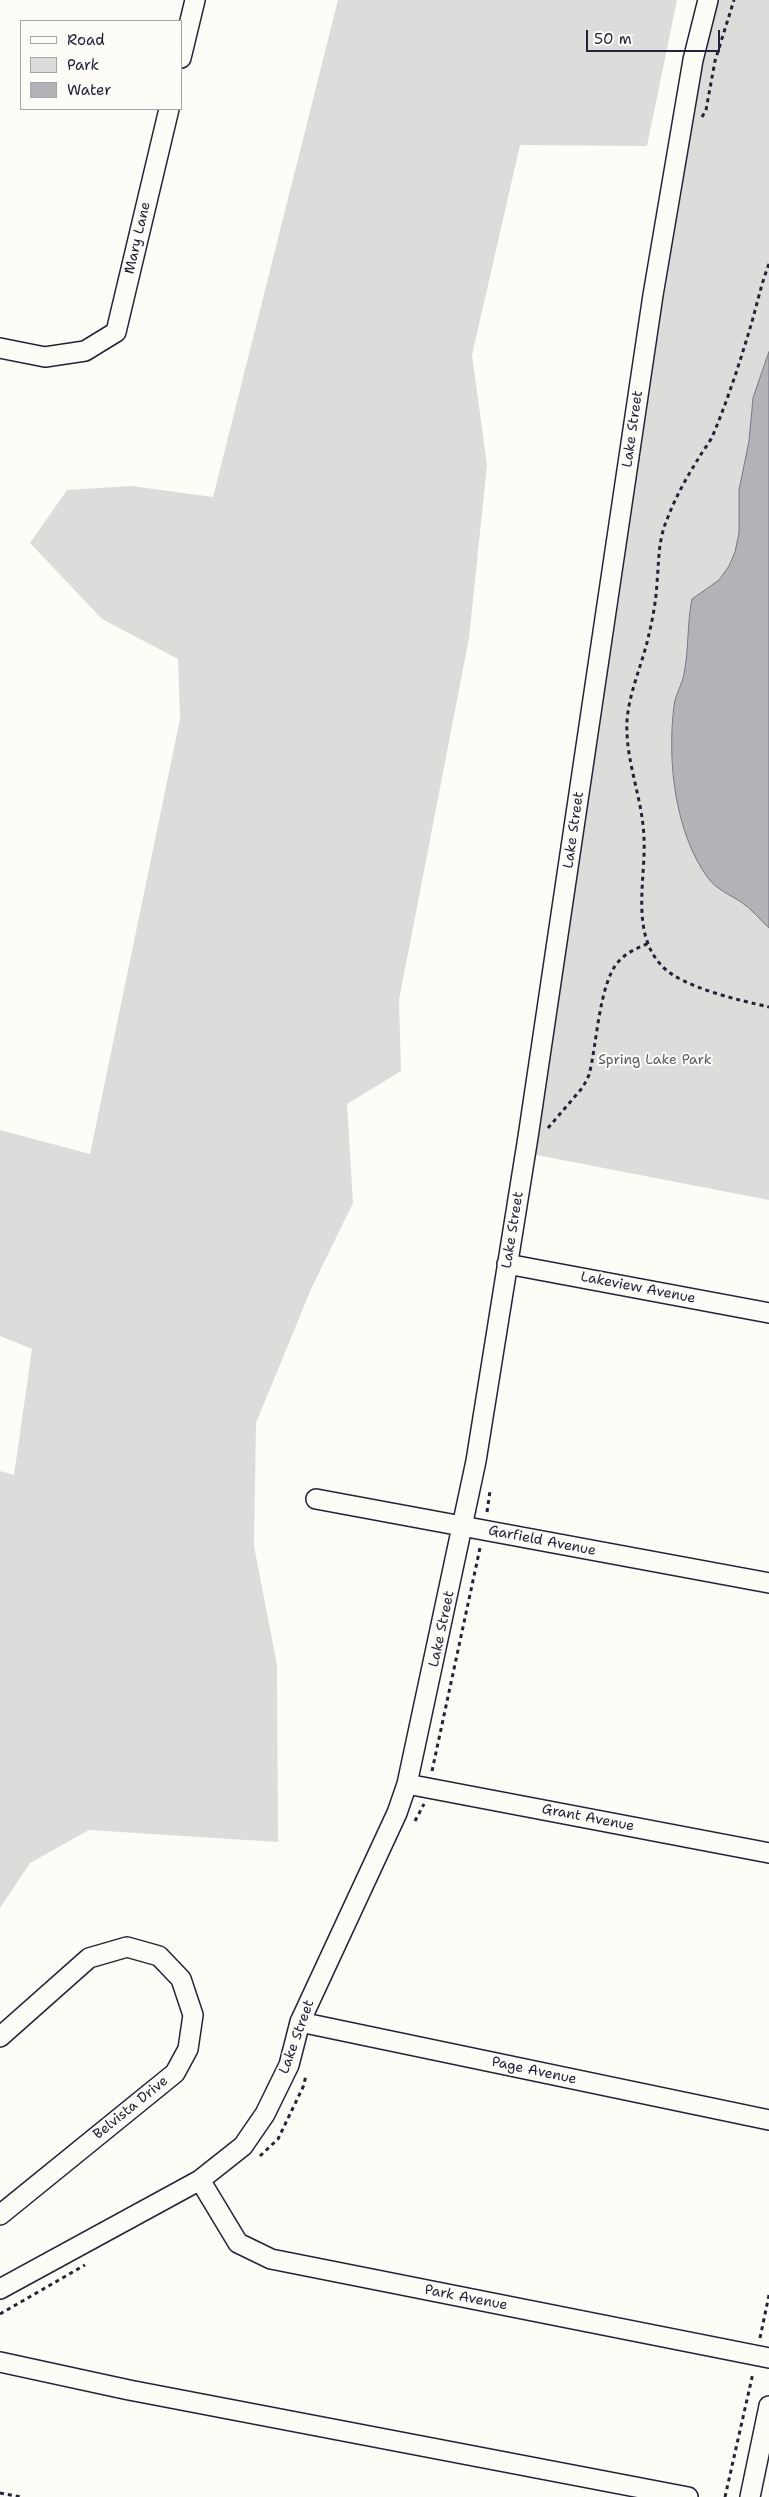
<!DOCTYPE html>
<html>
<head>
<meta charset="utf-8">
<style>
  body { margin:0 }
  #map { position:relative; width:769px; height:2497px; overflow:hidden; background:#fdfcf7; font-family:"Shantell Sans",sans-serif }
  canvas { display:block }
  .legend { position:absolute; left:20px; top:20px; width:162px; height:90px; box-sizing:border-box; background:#fdfcf7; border:1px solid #a5a5ac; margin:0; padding:6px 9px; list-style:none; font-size:15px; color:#22223b }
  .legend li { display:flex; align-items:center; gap:10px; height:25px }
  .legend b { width:25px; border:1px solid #a5a5ac }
  .scale { position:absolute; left:586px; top:30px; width:134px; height:22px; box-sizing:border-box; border:2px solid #22223b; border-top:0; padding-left:6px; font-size:15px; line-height:18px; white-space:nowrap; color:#22223b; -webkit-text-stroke:4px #fdfcf7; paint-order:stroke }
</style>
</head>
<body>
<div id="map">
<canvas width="769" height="2497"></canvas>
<ul class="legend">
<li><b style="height:6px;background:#fdfcf7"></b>Road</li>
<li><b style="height:14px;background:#dddcdb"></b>Park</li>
<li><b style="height:14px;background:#b2b2b7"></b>Water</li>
</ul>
<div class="scale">50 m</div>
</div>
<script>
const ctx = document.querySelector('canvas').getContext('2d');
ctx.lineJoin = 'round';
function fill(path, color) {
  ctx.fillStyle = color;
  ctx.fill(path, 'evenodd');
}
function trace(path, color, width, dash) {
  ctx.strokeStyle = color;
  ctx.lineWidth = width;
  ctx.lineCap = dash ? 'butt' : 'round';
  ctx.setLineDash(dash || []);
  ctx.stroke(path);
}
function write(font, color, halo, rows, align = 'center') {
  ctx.font = font + ' "Shantell Sans",sans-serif';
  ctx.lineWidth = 4;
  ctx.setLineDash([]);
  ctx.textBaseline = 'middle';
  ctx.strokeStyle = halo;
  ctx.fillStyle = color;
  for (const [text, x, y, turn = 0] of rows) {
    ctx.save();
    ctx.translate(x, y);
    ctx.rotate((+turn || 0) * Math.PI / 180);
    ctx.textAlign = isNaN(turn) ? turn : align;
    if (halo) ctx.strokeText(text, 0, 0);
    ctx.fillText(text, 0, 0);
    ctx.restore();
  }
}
fill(new Path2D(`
  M338,0H677L647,146L520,145L472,355L487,465L469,638L399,1000L401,1071L347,1104L353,1203L311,1289L256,1423L254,1546L277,1665L278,1842L89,1830L30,1863L0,1908V1471L14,1475L32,1349L0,1336V1130L90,1154L180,719L178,659L102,619L30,543L67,490L131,486L213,497Z
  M708,0H769V1200L526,1153Z`), '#dddcdb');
const water = new Path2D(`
  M769,352V928C759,919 752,909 741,902C729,894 717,890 708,878C675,833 667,761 674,706C675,695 682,685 684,674C689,649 687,623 692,599L719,580L729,566L735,552L739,533V490L749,441L753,398Z`);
fill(water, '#b2b2b7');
trace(water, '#787885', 1);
const minor = new Path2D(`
  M181,58L195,0
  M0,348L45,357L85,351L116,332L169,109
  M507,1264L769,1313
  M316,1499L769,1583
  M407,1784L769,1853
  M300,2022L769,2120
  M0,2037L89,1958L127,1947L159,1956L181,1979L193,2015L188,2049L175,2073L0,2215
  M200,2180L238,2243L271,2259L769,2358
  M0,2289L200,2180L243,2146L265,2114L289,2065L300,2022L397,1813L407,1784L476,1461L528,1137L653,295L693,60L708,0
  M0,2362L129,2390L688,2497
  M750,2497L769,2406`);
trace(minor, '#22223b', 22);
trace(new Path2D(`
  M702,117L706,110L715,61L734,0
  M769,264C761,284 757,305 751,325C740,362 728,399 713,435C710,442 704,449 700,456C688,475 676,496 668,517C658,539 659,560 657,583C656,600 653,618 649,634C643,663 629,691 627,721C625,761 643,799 644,839C646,878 630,933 662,966C683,988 739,1000 769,1007
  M548,1128L583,1087L589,1075C597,1045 599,982 619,961C627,952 638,948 649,943
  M487,1512L490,1491
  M432,1771L480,1548
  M415,1821L424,1804
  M260,2156L278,2139L304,2085L306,2074
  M0,2314L85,2265
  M760,2338L769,2295
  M0,2493L21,2497
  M725,2497L753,2373`), '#22223b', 3, [4, 4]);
trace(minor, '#fdfcf7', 19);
write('14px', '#22223b', '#fdfcf7', [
  ["Mary Lane",138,238,-77],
  ["Lake Street",633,429,-82],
  ["Lake Street",574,830,-82],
  ["Lake Street",513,1230,-81],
  ["Lakeview Avenue",638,1288,11],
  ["Garfield Avenue",542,1541,11],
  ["Lake Street",442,1629,-78],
  ["Grant Avenue",588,1818,11],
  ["Lake Street",297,2037,-70],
  ["Page Avenue",534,2071,12],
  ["Belvista Drive",131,2108,-39],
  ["Park Avenue",466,2298,11]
]);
write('14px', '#5a5a6b', '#fdfcf7', [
  ["Spring Lake Park",655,1060]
]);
</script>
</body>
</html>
